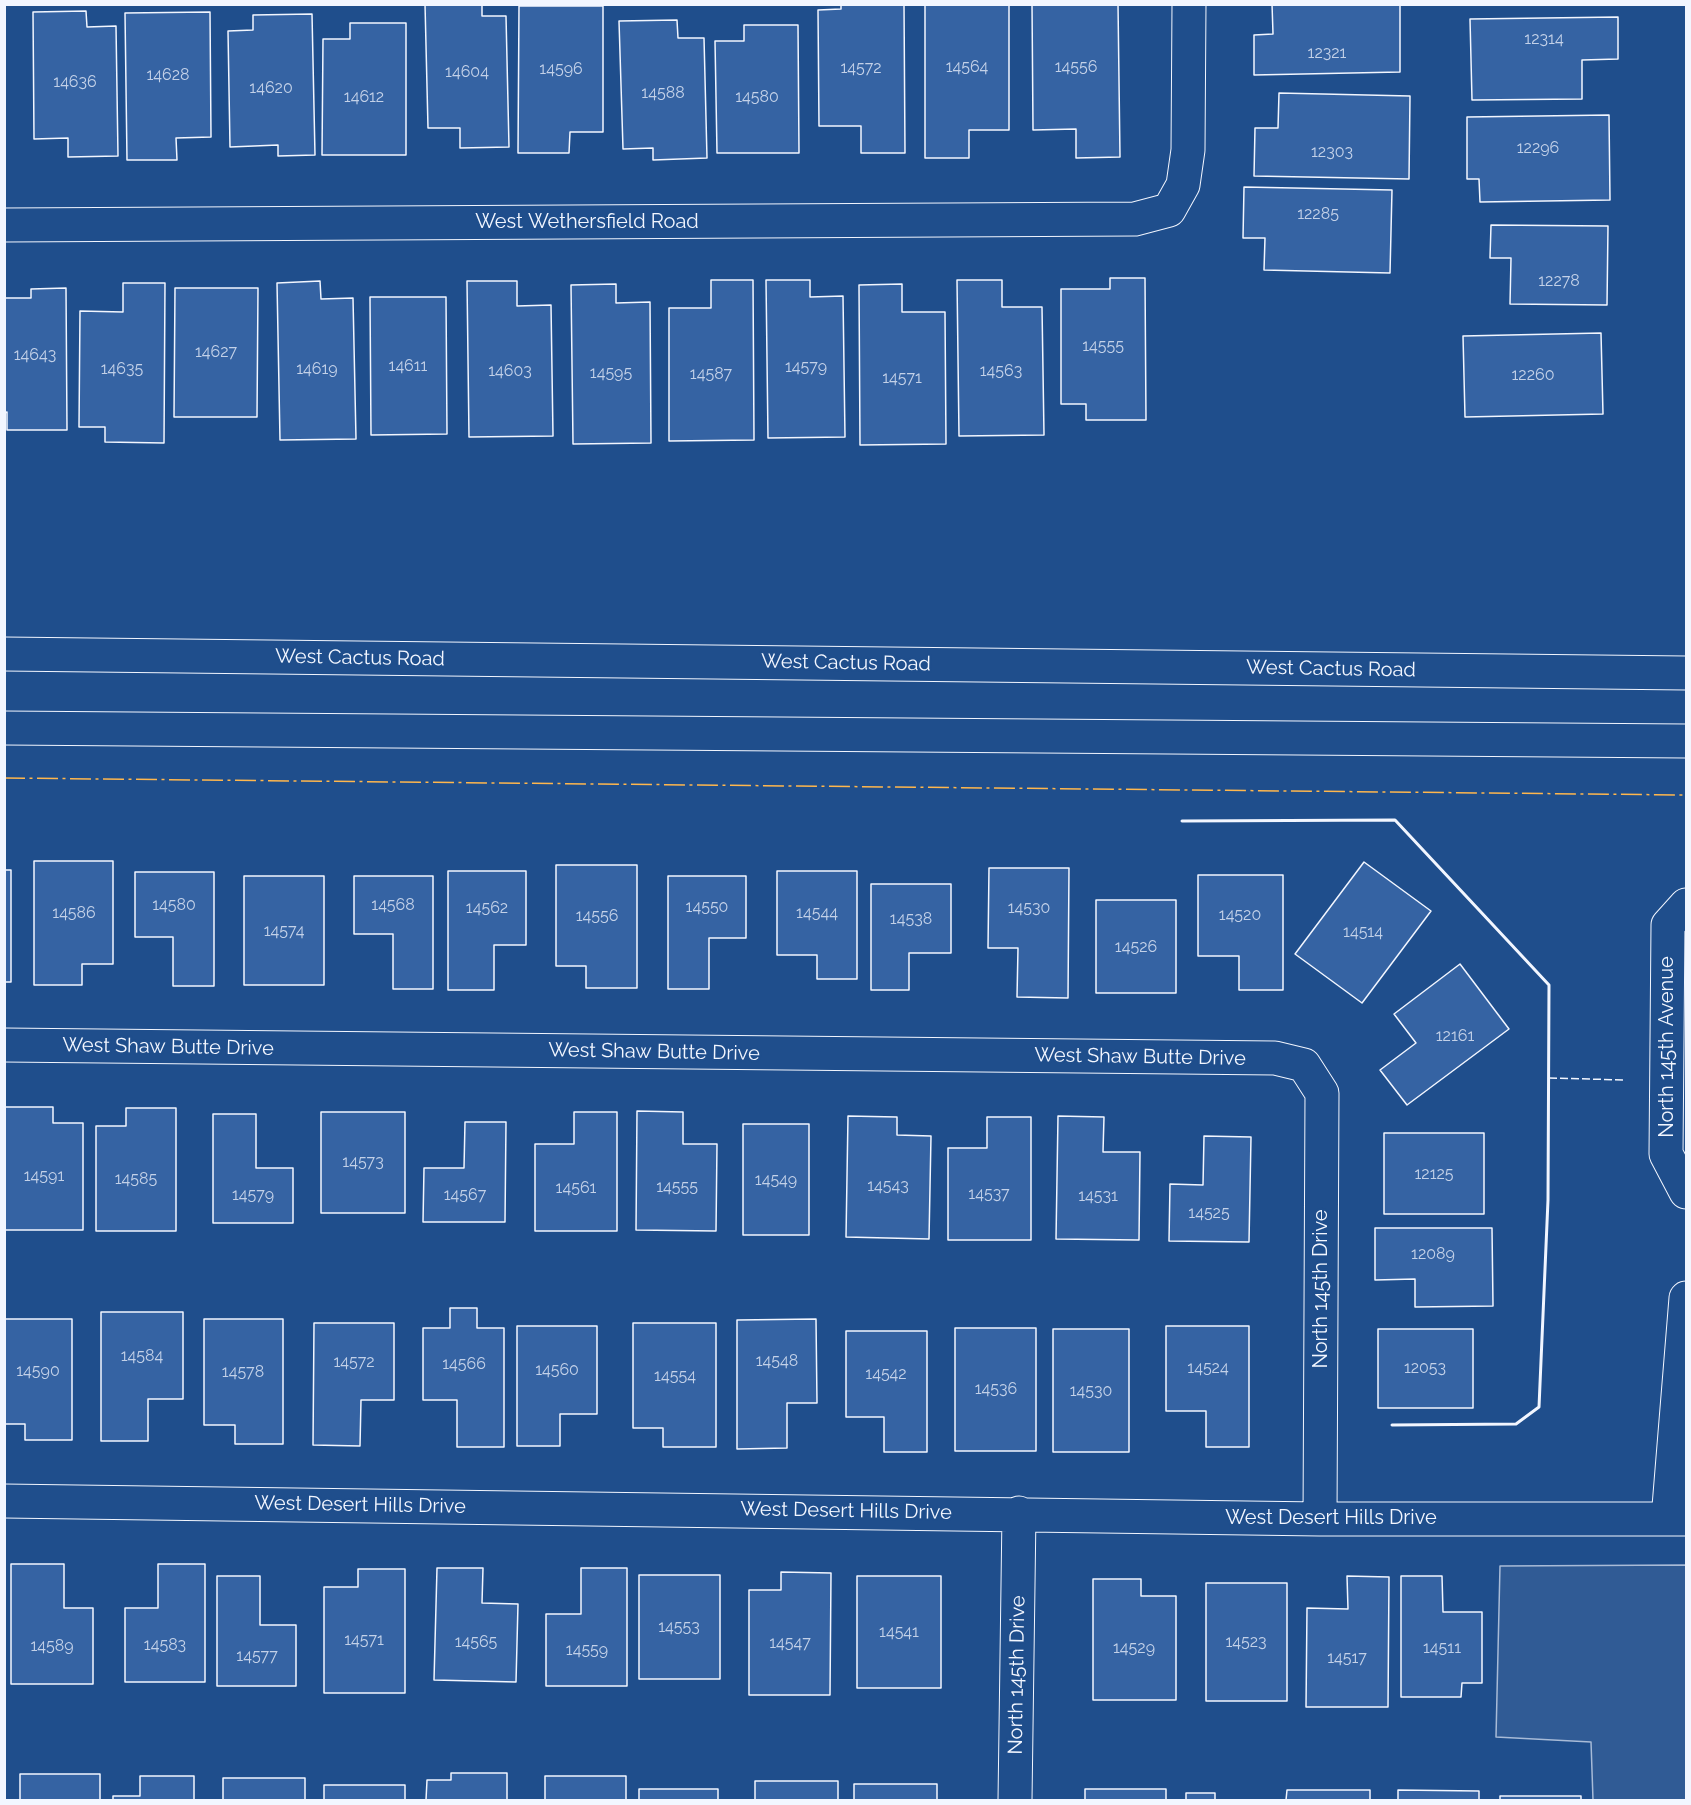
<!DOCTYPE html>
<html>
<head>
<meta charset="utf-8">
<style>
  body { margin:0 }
  #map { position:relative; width:1691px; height:1805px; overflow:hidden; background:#1f4e8c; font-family:Raleway,sans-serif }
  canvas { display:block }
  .frame { position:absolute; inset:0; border:6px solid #f2f6ff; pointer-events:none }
</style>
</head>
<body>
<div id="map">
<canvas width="1691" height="1805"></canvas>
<div class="frame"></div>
</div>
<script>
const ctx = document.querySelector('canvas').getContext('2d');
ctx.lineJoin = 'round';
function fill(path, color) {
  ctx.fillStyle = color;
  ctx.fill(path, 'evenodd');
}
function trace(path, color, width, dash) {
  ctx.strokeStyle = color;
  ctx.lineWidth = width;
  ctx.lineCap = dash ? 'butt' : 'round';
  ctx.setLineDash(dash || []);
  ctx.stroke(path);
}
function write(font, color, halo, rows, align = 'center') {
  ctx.font = font + ' Raleway,sans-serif';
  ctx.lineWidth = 4.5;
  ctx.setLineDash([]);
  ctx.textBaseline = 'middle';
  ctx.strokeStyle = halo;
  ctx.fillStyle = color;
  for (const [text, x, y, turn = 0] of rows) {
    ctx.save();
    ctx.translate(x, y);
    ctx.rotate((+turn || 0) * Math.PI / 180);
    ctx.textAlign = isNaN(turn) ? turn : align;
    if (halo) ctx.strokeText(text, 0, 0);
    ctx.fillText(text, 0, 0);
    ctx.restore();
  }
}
const built = new Path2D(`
  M1686,1565V1800H1593L1591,1742L1496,1737L1500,1566Z`);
fill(built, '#305b95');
trace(built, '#a8bbd7', 1.5);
const building = new Path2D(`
  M425,4H482V16H506L509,147L460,148V128H428Z
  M841,4H904L905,153H861V126H819L818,10L841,9Z
  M925,4H1009V130H969V158H925Z
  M1032,4H1118L1120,157L1076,158V129L1033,130Z
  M1272,4H1400V72L1254,75V35L1273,34Z
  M519,6H603V132H570L569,153H518Z
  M86,11L87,27L116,26L118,156L68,157V138L34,139L33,12Z
  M210,12L211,137L176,138L177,160H127L125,13Z
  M312,14L315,155L278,156V145L230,147L228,31L253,30V15Z
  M1618,17V59L1582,60V99L1472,100L1470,19Z
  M677,20L678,38H704L707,158L653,160V148L623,149L619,21Z
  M350,23H406V155H322L323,39H350Z
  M744,25H798L799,153H717L715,41H744Z
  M1279,93L1410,96L1409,179L1254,176L1255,128H1278Z
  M1609,115L1610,200L1480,202L1479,179H1467V117Z
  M1244,187L1392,190L1390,273L1264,270L1265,238H1243Z
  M1491,225L1608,226L1607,305L1510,304L1511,258H1490Z
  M1110,278H1145L1146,420H1086V404H1061V289H1110Z
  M711,280H753L754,440L669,441V308H711Z
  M766,280H810V297L843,296L845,437L768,438Z
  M957,280H1002V307H1042L1044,435L959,436Z
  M320,281L321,299L353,298L356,439L280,440L277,283Z
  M467,281H517V306L551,305L553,436L469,437Z
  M123,283H165L164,443L105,442V427H79L80,311L123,312Z
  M616,284V303L650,302L651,443L573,444L571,285Z
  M902,284V312H945L946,444L860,445L859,285Z
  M66,288L67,430H7V412L4,413V298H31V289Z
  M175,288H258L257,417H174Z
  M370,297H446L447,434L371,435Z
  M1601,333L1603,414L1465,417L1463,336Z
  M34,861H113V964H82V985H34Z
  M1364,862L1431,911L1362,1003L1295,954Z
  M556,865H637V988H586V966H556Z
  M989,868H1069L1068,998L1017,997L1018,948H988Z
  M4,870H11V982H4Z
  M448,871H526V945H494V990H448Z
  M777,871H857V979H817V955H777Z
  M135,872H214V986H173V937H135Z
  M1198,875H1283V990H1239V956H1198Z
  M244,876H324V985H244Z
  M354,876H433V989H393V934H354Z
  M668,876H746V938H709V989H668Z
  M871,884H951V953H909V990H871Z
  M1096,900H1176V993H1096Z
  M1460,964L1509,1029L1407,1105L1380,1070L1416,1043L1394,1014Z
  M4,1107H53V1123H83V1230H4Z
  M126,1108H176V1231H96V1126H126Z
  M637,1111L683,1112V1144H717L716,1231L636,1230Z
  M321,1112H405V1213H321Z
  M574,1112H617V1231H535V1144H574Z
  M213,1114H256V1168H293V1223H213Z
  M848,1116L897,1117V1135L931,1136L929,1239L846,1237Z
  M1058,1116L1104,1117L1103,1152H1140L1139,1240L1056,1239Z
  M987,1117H1031V1240H948V1148H987Z
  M465,1122H506L505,1222H423L424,1168H464Z
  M743,1124H809V1235H743Z
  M1384,1133H1484V1214H1384Z
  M1204,1136L1251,1137L1249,1242L1169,1241L1170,1184L1203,1185Z
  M1375,1228H1492L1493,1306L1415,1307V1279L1375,1280Z
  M450,1308H477V1328H504V1447H457V1400H423V1328H450Z
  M101,1312H183V1399H148V1441H101Z
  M4,1319H72V1440H25V1424H4Z
  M204,1319H283V1444H235V1425H204Z
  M816,1319L817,1403H787V1448L737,1449V1320Z
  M314,1323H394V1400H361L360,1446L313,1445Z
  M633,1323H716V1447H663V1428H633Z
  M517,1326H597V1414H560V1446H517Z
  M1166,1326H1249V1447H1206V1411H1166Z
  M955,1328H1036V1451H955Z
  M1053,1329H1129V1452H1053Z
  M1378,1329H1473V1408H1378Z
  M846,1331H927V1452H884V1417H846Z
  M11,1564H64V1608H93V1684H11Z
  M158,1564H205V1682H125V1608H158Z
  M437,1568H483L482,1603L518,1604L516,1682L434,1680Z
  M581,1568H627V1686H546V1614H581Z
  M358,1569H405V1693H324V1587H358Z
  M781,1572L831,1573L830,1695H749V1590H781Z
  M639,1575H720V1679H639Z
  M217,1576H260V1625H296V1686H217Z
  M857,1576H941V1688H857Z
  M1347,1576L1389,1577L1388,1707H1306L1307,1608L1348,1609Z
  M1401,1576H1442L1443,1612H1482V1683H1462L1461,1697H1401Z
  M1093,1579H1141V1596H1176V1700H1093Z
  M1206,1583H1287V1701H1206Z
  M451,1773H507V1800H426L427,1780H451Z
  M20,1774H100V1800H20Z
  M140,1776H194V1800H113V1796H140Z
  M545,1776H626V1800H545Z
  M223,1778H305V1800H223Z
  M755,1781H838V1800H755Z
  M854,1784H937V1800H854Z
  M324,1785H405V1800H324Z
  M639,1789H718V1800H639Z
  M1085,1789H1166V1800H1085Z
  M1287,1790H1370V1800H1286Z
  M1398,1790L1479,1791V1800H1398Z
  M1186,1793H1215V1800H1186Z
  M1500,1796H1581V1800H1500Z`);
fill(building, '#3563a3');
trace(building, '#f2f6ff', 1.5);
const street = new Path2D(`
  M4,225L1135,219L1169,210L1183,185L1188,150L1189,4
  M1686,905L1668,925L1666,1154L1686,1192
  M4,1045L1275,1058L1304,1065L1322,1093L1320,1519
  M4,1501L1320,1519H1686
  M1668,1519L1686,1298
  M1015,1800L1019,1513`);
const secondary = new Path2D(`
  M4,654L1686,673
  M4,728L1686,741`);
trace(street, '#f2f6ff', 35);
trace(secondary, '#f2f6ff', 35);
trace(street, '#1f4e8c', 33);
trace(secondary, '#1f4e8c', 33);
trace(new Path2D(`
  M1549,1078L1625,1080`), '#f2f6ff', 1.5, [8, 3]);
trace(new Path2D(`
  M1182,821L1395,820L1549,985L1548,1200L1539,1407L1516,1424L1392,1425`), '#f2f6ff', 3);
trace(new Path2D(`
  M4,778L1686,795`), '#ffb74d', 1.5, [21, 4.5, 3, 4.5]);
write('16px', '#c3d1e8', null, [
  ["12314",1544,39],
  ["12321",1327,53],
  ["14564",967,67],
  ["14556",1076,67],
  ["14572",861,68],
  ["14596",561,69],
  ["14604",467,72],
  ["14628",168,75],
  ["14636",75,82],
  ["14620",271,88],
  ["14588",663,93],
  ["14612",364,97],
  ["14580",757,97],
  ["12296",1538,148],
  ["12303",1332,152],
  ["12285",1318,214],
  ["12278",1559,281],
  ["14555",1103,346],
  ["14627",216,352],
  ["14643",35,355],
  ["14611",408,366],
  ["14579",806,367],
  ["14635",122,369],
  ["14619",317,369],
  ["14603",510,371],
  ["14563",1001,371],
  ["14595",611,373],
  ["14587",711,374],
  ["12260",1533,375],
  ["14571",902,378],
  ["14580",174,905],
  ["14568",393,905],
  ["14550",707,907],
  ["14562",487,908],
  ["14530",1029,908],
  ["14586",74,913],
  ["14544",817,913],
  ["14520",1240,915],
  ["14556",597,916],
  ["14538",911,919],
  ["14574",284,931],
  ["14514",1363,932],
  ["14526",1136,947],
  ["12161",1455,1036],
  ["14573",363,1162],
  ["12125",1434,1174],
  ["14591",44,1176],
  ["14585",136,1179],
  ["14549",776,1180],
  ["14543",888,1186],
  ["14555",677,1187],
  ["14561",576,1188],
  ["14537",989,1194],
  ["14579",253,1195],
  ["14567",465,1195],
  ["14531",1098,1196],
  ["14525",1209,1213],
  ["12089",1433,1254],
  ["14584",142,1356],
  ["14548",777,1361],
  ["14572",354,1362],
  ["14566",464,1364],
  ["14524",1208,1368],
  ["12053",1425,1368],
  ["14560",557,1370],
  ["14590",38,1371],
  ["14578",243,1372],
  ["14542",886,1374],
  ["14554",675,1376],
  ["14536",996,1389],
  ["14530",1091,1391],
  ["14553",679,1627],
  ["14541",899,1632],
  ["14571",364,1640],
  ["14565",476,1642],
  ["14523",1246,1642],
  ["14547",790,1643],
  ["14583",165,1645],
  ["14589",52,1646],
  ["14529",1134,1648],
  ["14511",1442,1648],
  ["14559",587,1650],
  ["14577",257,1656],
  ["14517",1347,1658]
]);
write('20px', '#f2f6ff', '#1f4e8c', [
  ["West Wethersfield Road",587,222],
  ["West Cactus Road",360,658,1],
  ["West Cactus Road",846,663,1],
  ["West Cactus Road",1331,669,1],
  ["West Shaw Butte Drive",168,1047,1],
  ["North 145th Avenue",1667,1047,-90],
  ["West Shaw Butte Drive",654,1052,1],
  ["West Shaw Butte Drive",1140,1057,1],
  ["North 145th Drive",1321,1289,-90],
  ["West Desert Hills Drive",360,1505,1],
  ["West Desert Hills Drive",846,1511,1],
  ["West Desert Hills Drive",1331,1518],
  ["North 145th Drive",1017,1675,-89]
]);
</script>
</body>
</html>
